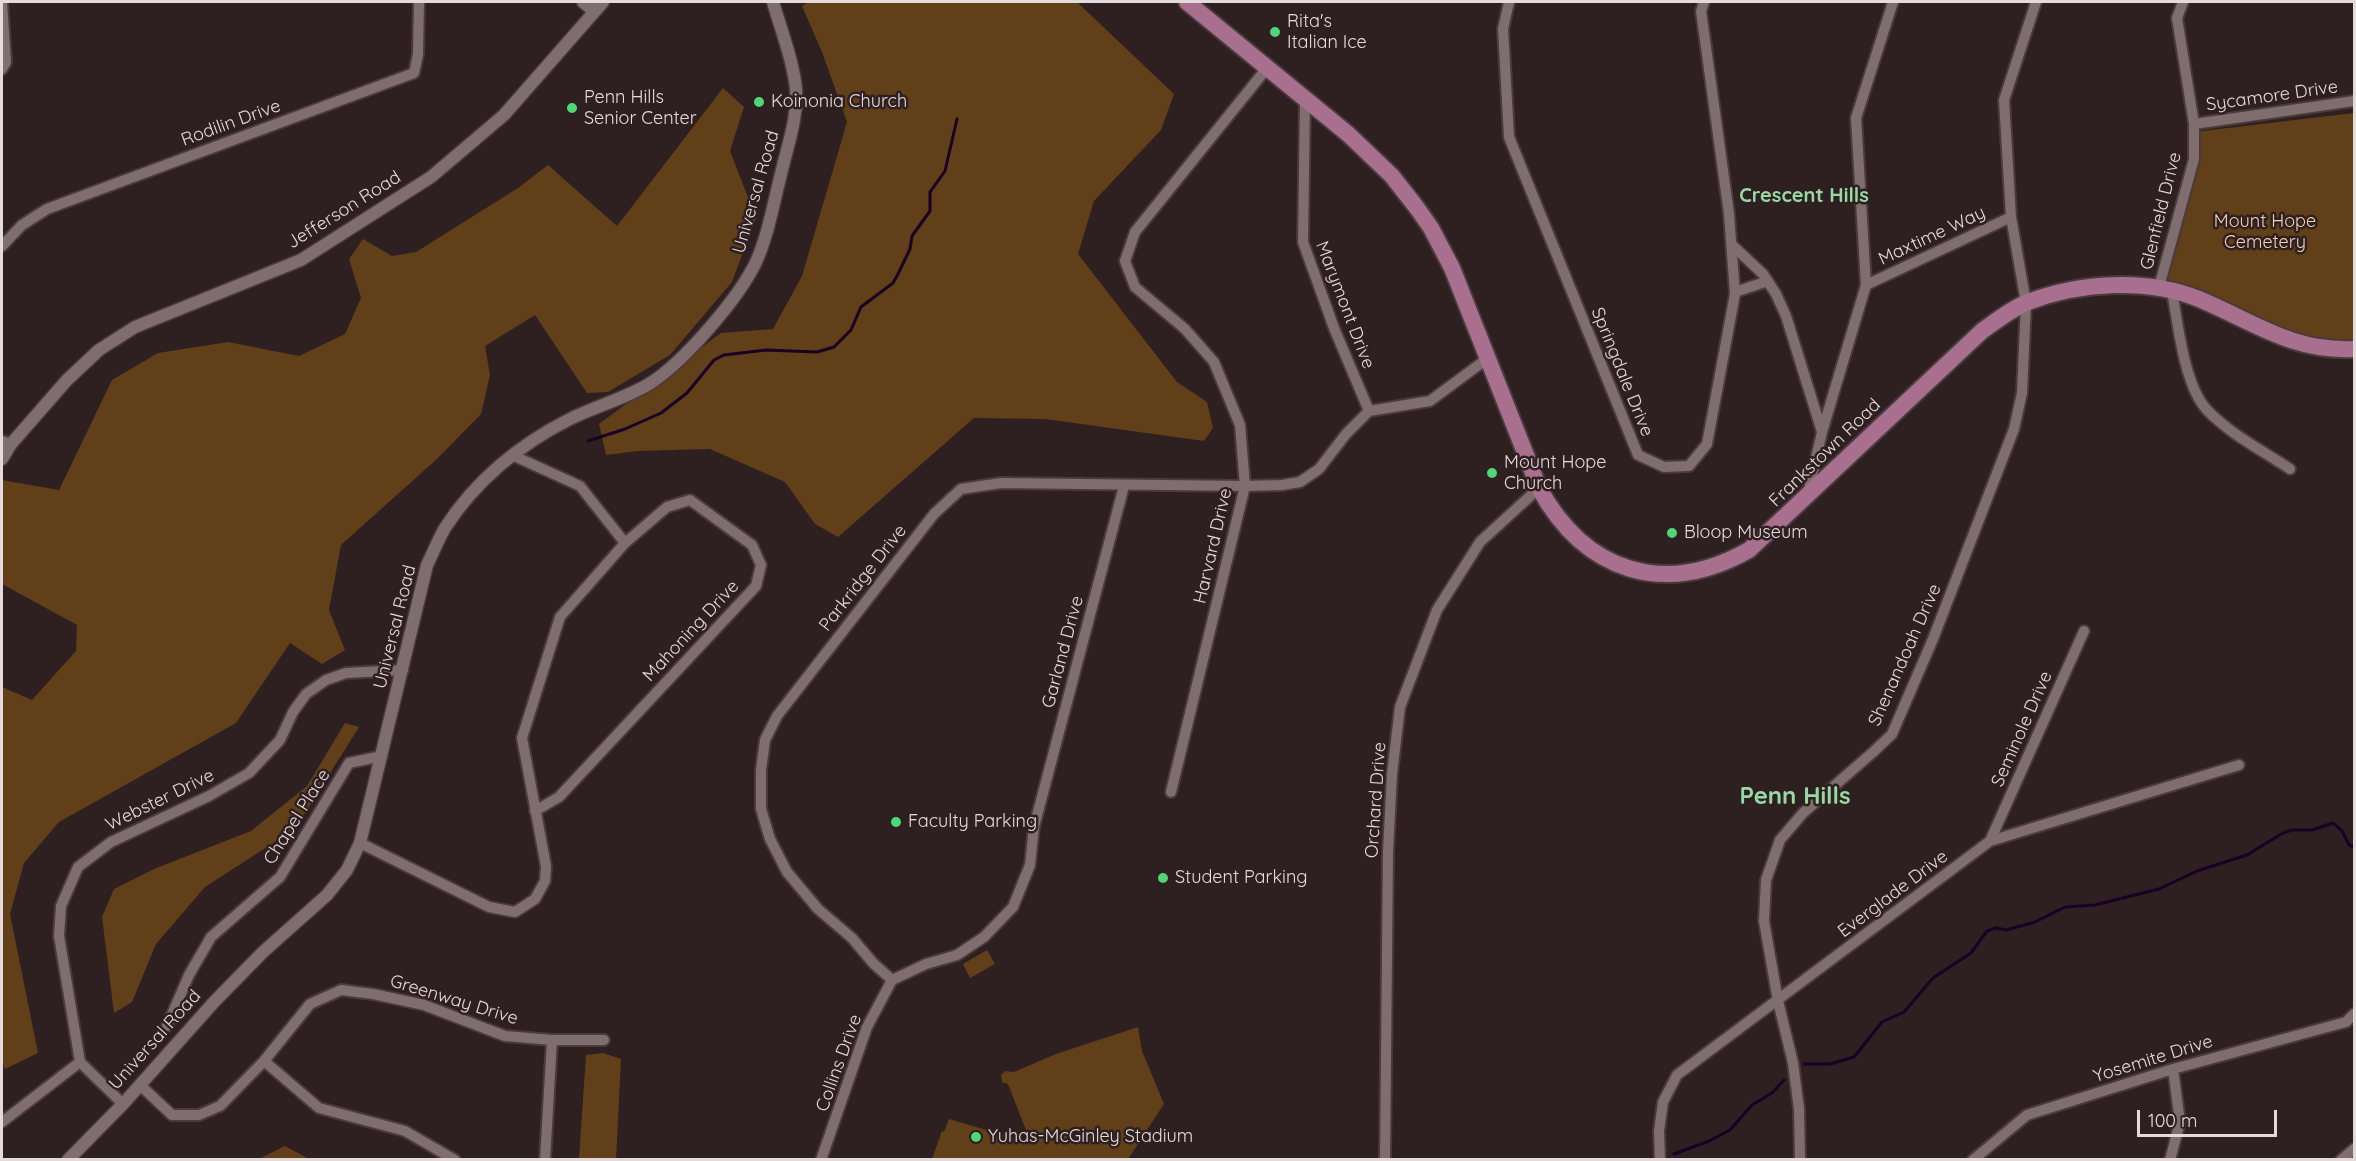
<!DOCTYPE html>
<html>
<head>
<meta charset="utf-8">
<style>
  body { margin:0 }
  #map { position:relative; width:2356px; height:1161px; overflow:hidden; background:#2e1f21; font-family:Quicksand,sans-serif }
  canvas { display:block }
  .frame { position:absolute; inset:0; border:3px solid #e5dadb; pointer-events:none }
  .scale { position:absolute; left:2137px; top:1110px; width:140px; height:27px; box-sizing:border-box; border:3px solid #e5dadb; border-top:0; padding-left:8px; font-size:18px; line-height:21px; white-space:nowrap; color:#e5dadb; -webkit-text-stroke:4px #2e1f21; paint-order:stroke }
</style>
</head>
<body>
<div id="map">
<canvas width="2356" height="1161"></canvas>
<div class="frame"></div>
<div class="scale">100 m</div>
</div>
<script>
const ctx = document.querySelector('canvas').getContext('2d');
ctx.lineJoin = 'round';
function fill(path, color) {
  ctx.fillStyle = color;
  ctx.fill(path, 'evenodd');
}
function trace(path, color, width, dash) {
  ctx.strokeStyle = color;
  ctx.lineWidth = width;
  ctx.lineCap = dash ? 'butt' : 'round';
  ctx.setLineDash(dash || []);
  ctx.stroke(path);
}
function write(font, color, halo, rows, align = 'center') {
  ctx.font = font + ' Quicksand,sans-serif';
  ctx.lineWidth = 5;
  ctx.setLineDash([]);
  ctx.textBaseline = 'middle';
  ctx.strokeStyle = halo;
  ctx.fillStyle = color;
  for (const [text, x, y, turn = 0] of rows) {
    ctx.save();
    ctx.translate(x, y);
    ctx.rotate((+turn || 0) * Math.PI / 180);
    ctx.textAlign = isNaN(turn) ? turn : align;
    if (halo) ctx.strokeText(text, 0, 0);
    ctx.fillText(text, 0, 0);
    ctx.restore();
  }
}
fill(new Path2D(`
  M809,2H1077L1174,94L1161,130L1094,201L1078,254L1177,382L1207,402L1213,428L1204,441L1045,419L974,418L838,537L815,524L785,482L710,449L638,451L606,455L599,424L721,333L773,329L802,276L847,122L822,52L802,6Z
  M723,88L744,107L730,151L756,218L732,282L670,355L608,392L587,393L535,315L485,346L490,375L481,414L438,458L341,545L329,610L345,650L322,664L290,643L236,723L59,822L24,863L10,914L38,1053L5,1069L2,1062V687L32,700L76,651L77,625L2,584V480L59,490L112,380L158,353L228,342L299,356L345,334L361,298L349,259L363,239L392,256L416,252L518,188L548,165L617,226Z
  M2354,113V349L2341,350L2159,287L2186,184L2194,132Z
  M345,723L359,727L295,829L205,887L156,944L132,1002L114,1013L102,917L114,889L154,869L251,831L307,786Z
  M987,950L995,964L970,978L963,964Z
  M1138,1027L1142,1051L1164,1104L1128,1159H932L942,1131L944,1132L949,1119L1031,1143L1008,1084L1002,1082L1001,1075L1005,1071L1014,1072L1056,1054Z
  M603,1053L621,1059L616,1159H579L586,1055Z
  M285,1146L309,1159H259Z`), '#613f19');
trace(new Path2D(`
  M588,441L625,429L661,413L687,393L714,360L724,355L766,350L817,352L834,347L851,330L861,307L893,283L898,274L910,249L912,236L930,211V192L945,171L957,119
  M1804,1064H1830L1854,1057L1882,1022L1904,1012L1933,978L1971,953L1987,931L1996,928L2006,930L2035,922L2065,907L2095,905L2159,889L2197,871L2247,855L2283,833L2292,830H2312L2333,823L2342,831L2349,845L2354,847
  M1674,1154L1709,1141L1730,1130L1752,1105L1772,1093L1784,1080`), '#190024', 3);
const minor = new Path2D(`
  M1509,2L1503,29L1509,137L1638,455L1664,467L1689,466L1707,444L1735,294L1729,214L1701,11L1704,2
  M2,69L6,62L2,2
  M1305,99L1303,242L1334,328L1369,411
  M2194,124L2354,101
  M1731,244L1763,274L1776,294L1786,316L1822,432L1808,493
  M2,246L22,225L47,209L414,73L418,54L419,2
  M1866,285L2011,217
  M2159,287L2194,159V124L2177,18L2183,2
  M2172,291C2178,324 2184,385 2207,410C2230,434 2263,451 2290,469
  M1735,292L1768,281
  M1822,432L1866,285L1856,118L1893,2
  M2,441L11,444
  M512,455L580,486L625,543
  M1124,486L1034,827L1030,865L1013,907L984,937L957,955L926,964L892,980L873,963L852,938L818,909L787,872L770,839L761,809V770L765,740L777,716L934,514L961,489L1001,483L1245,486L1282,485L1300,482L1319,469L1346,434L1369,411L1430,401L1488,358
  M1171,792L1245,486L1240,425L1214,362L1185,329L1135,287L1125,261L1135,232L1267,68
  M1990,841L2084,631
  M360,843L489,907L515,912L535,899L545,881L546,866L522,738L560,617L625,543L667,507L690,500L752,545L761,565L756,586L559,797L535,811
  M167,1026L189,975L211,937L280,877L349,763L382,756
  M264,1061L319,1108L405,1131L455,1160
  M140,1085L172,1115H199L220,1106L264,1061L310,1004L341,990L373,994L424,1005L505,1036L552,1040H604
  M123,1104L80,1062L59,936L61,906L78,867L111,842L209,796L249,773L280,740L293,712L306,694L326,680L346,673L403,670
  M2,1122L80,1062
  M545,1160L552,1040
  M821,1160L867,1027L892,980
  M1385,1160L1388,851L1392,774L1400,707L1437,610L1480,542L1539,488
  M1660,1160L1659,1131L1663,1102L1677,1075L1990,841L2239,765
  M1800,1160L1799,1109L1793,1063L1778,1001L1764,921L1766,880L1780,840L1803,813L1872,753L1892,734L1933,639L2014,429L2022,393L2026,303L2011,217L2004,100L2036,2
  M1973,1160L2027,1115L2173,1069L2346,1022L2354,1014
  M2170,1160L2180,1122L2173,1069
  M2341,1160L2354,1149`);
const tertiary = new Path2D(`
  M583,2L594,11
  M2,459L11,444L67,380L99,350L135,327L301,260L431,177L504,115L603,2
  M68,1160L123,1104L214,1002L263,952L327,895L347,870L360,843L427,565C433,553 438,540 445,528C475,481 520,444 570,419C596,406 624,399 649,384C683,363 739,298 756,262C769,233 774,200 782,170C788,144 798,117 796,89C793,60 781,30 773,2`);
const primary = new Path2D(`
  M1187,2L1348,134L1392,176L1417,208L1431,228L1452,268L1539,488C1585,572 1664,598 1749,550L1982,331C1996,321 2011,309 2028,302C2081,282 2147,278 2199,299C2254,322 2292,352 2354,349`);
trace(minor, '#483b3c', 14);
trace(tertiary, '#483b3c', 15);
trace(primary, '#483b3c', 20);
trace(minor, '#7f6d6f', 10);
trace(tertiary, '#7f6d6f', 12);
trace(primary, '#a96f8e', 16);
for (const [x, y, r, color] of [
  [1275,32,6,"#4fd675"],
  [759,102,6,"#4fd675"],
  [572,108,6,"#4fd675"],
  [1492,473,6,"#4fd675"],
  [1672,533,6,"#4fd675"],
  [896,822,6,"#4fd675"],
  [1163,878,6,"#4fd675"],
  [976,1137,6,"#4fd675"]
]) {
  const dot = new Path2D();
  dot.arc(x, y, r, 0, 2 * Math.PI);
  ctx.fillStyle = color;
  ctx.fill(dot);
  trace(dot, '#2e1f21', 2);
}
write('18px', '#e5dadb', '#2e1f21', [
  ["Rita's",1287,22],
  ["Italian Ice",1287,43],
  ["Penn Hills",584,98],
  ["Senior Center",584,119],
  ["Koinonia Church",771,102],
  ["Mount Hope",1504,463],
  ["Church",1504,484],
  ["Bloop Museum",1684,533],
  ["Faculty Parking",908,822],
  ["Student Parking",1175,878],
  ["Yuhas-McGinley Stadium",988,1137]
], 'left');
write('18px', '#e5dadb', '#2e1f21', [
  ["Sycamore Drive",2272,96,-8],
  ["Rodilin Drive",231,123,-20],
  ["Universal Road",756,192,-74],
  ["Jefferson Road",344,210,-32],
  ["Glenfield Drive",2161,211,-76],
  ["Maxtime Way",1932,236,-25],
  ["Marymont Drive",1345,305,69],
  ["Springdale Drive",1622,372,68],
  ["Frankstown Road",1825,453,-44],
  ["Harvard Drive",1213,546,-77],
  ["Parkridge Drive",863,578,-52],
  ["Universal Road",395,627,-76],
  ["Mahoning Drive",691,631,-47],
  ["Garland Drive",1063,652,-75],
  ["Shenandoah Drive",1905,655,-66],
  ["Seminole Drive",2022,729,-66],
  ["Webster Drive",160,800,-26],
  ["Orchard Drive",1376,800,-86],
  ["Chapel Place",297,817,-58],
  ["Everglade Drive",1893,894,-37],
  ["Greenway Drive",454,1000,17],
  ["Universal Road",155,1040,-48],
  ["Yosemite Drive",2153,1059,-17],
  ["Collins Drive",839,1063,-70]
]);
write('18px', '#f3d2b1', '#2e1f21', [
  ["Mount Hope",2265,222],
  ["Cemetery",2265,243]
]);
write('bold 20px', '#97d8a3', '#2e1f21', [
  ["Crescent Hills",1804,196]
]);
write('bold 24px', '#97d8a3', '#2e1f21', [
  ["Penn Hills",1795,797]
]);
</script>
</body>
</html>
